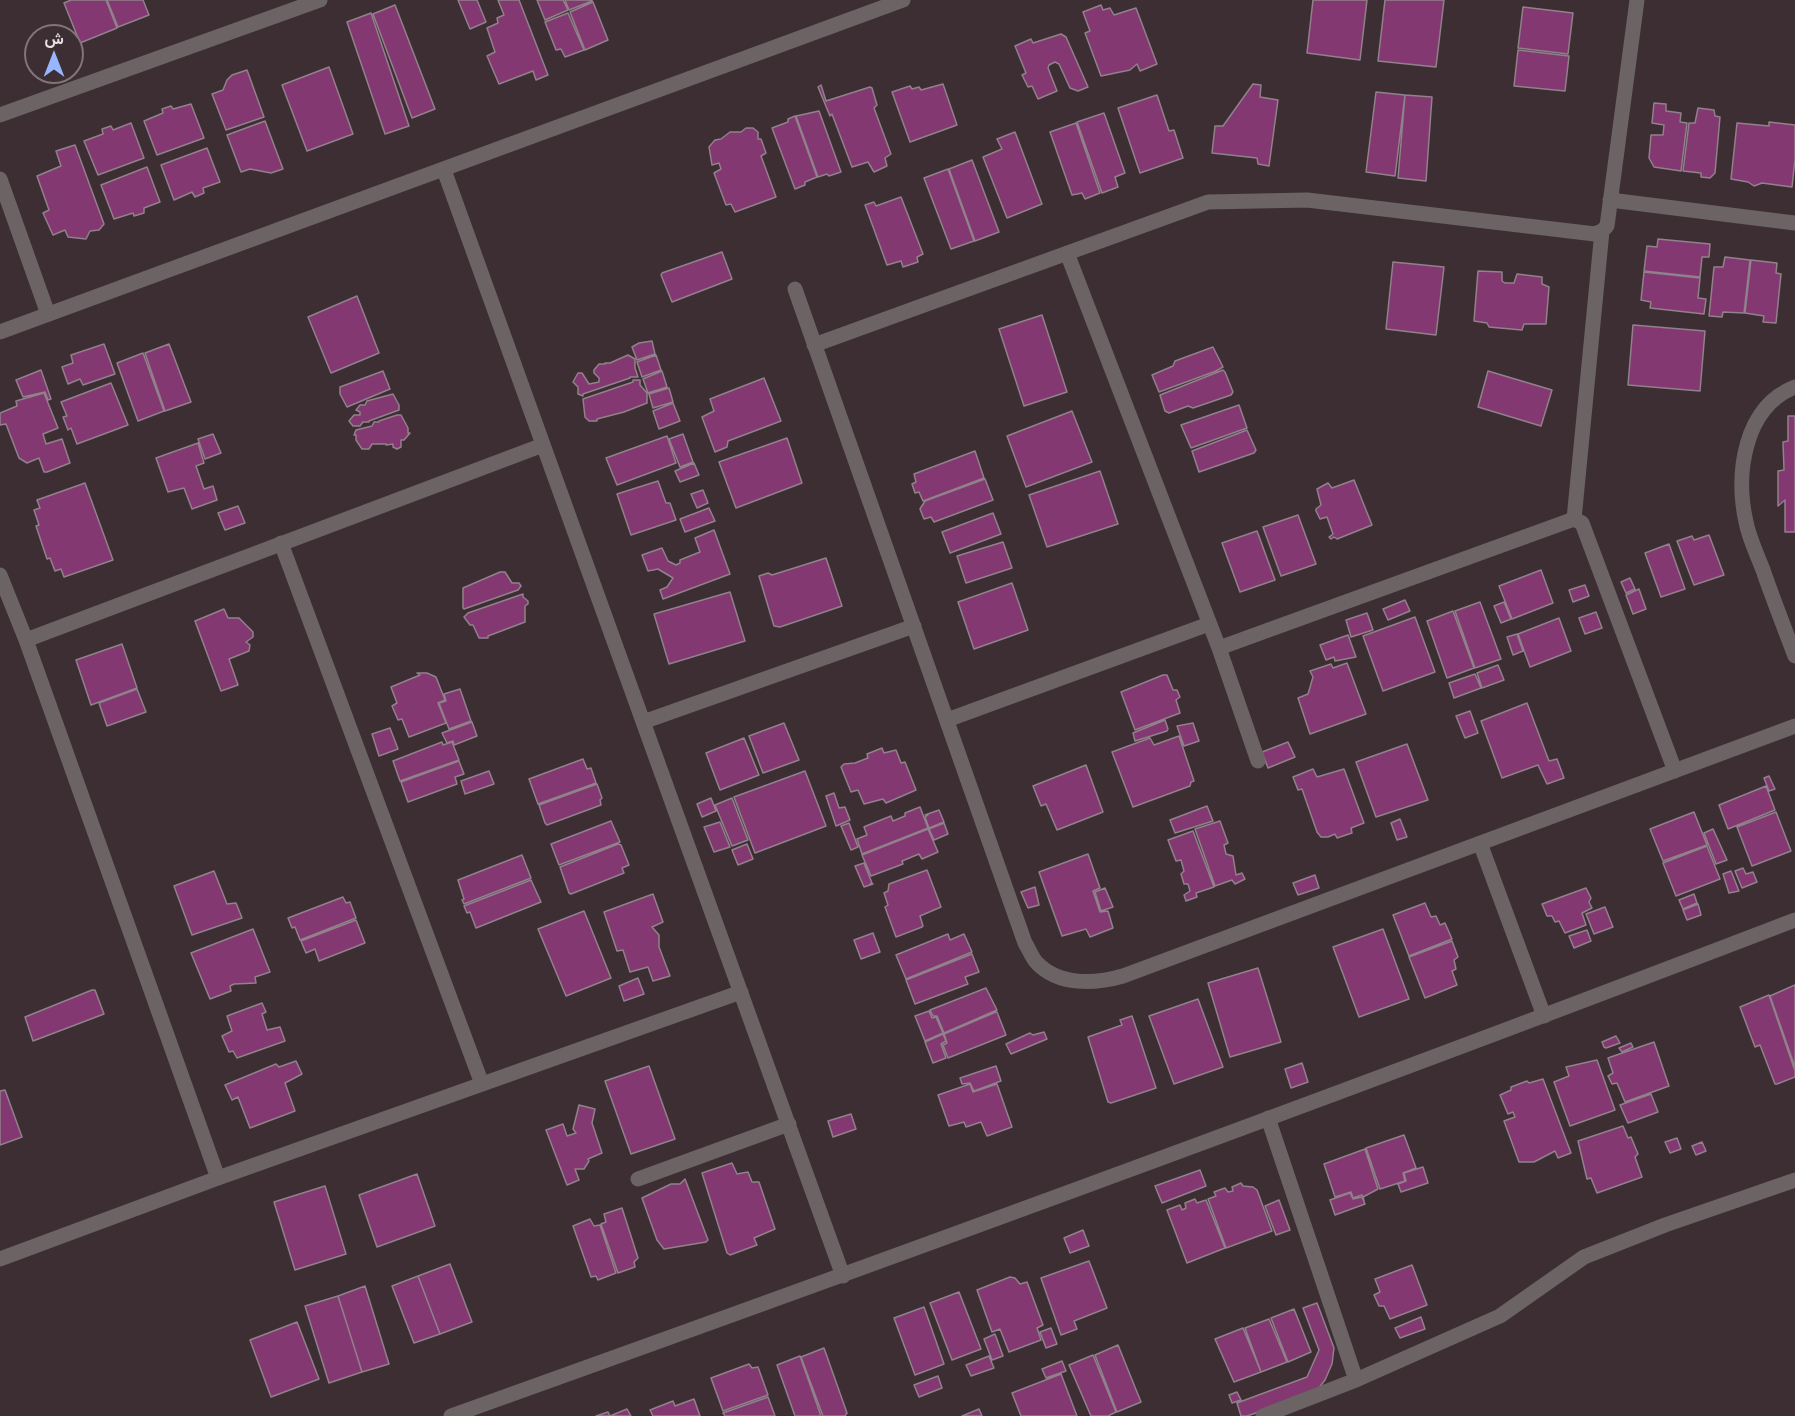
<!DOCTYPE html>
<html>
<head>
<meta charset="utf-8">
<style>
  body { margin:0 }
  #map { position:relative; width:1795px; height:1416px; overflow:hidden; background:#3d2e34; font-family:"Noto Sans",Vazirmatn,sans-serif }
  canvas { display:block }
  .north { position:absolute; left:24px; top:24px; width:60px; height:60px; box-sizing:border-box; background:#3d2e34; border:2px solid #82757a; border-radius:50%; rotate:0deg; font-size:16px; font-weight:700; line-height:24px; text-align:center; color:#e9dfe2 }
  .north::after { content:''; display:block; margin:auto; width:21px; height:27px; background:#97b6fd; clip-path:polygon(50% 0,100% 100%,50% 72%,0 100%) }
</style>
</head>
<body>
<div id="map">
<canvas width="1795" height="1416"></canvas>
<div class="north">ش</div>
</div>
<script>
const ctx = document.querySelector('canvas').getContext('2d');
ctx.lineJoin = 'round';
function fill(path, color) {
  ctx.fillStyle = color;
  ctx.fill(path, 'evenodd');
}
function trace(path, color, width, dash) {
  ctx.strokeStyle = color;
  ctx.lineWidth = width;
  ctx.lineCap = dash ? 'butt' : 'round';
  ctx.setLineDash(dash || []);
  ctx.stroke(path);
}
const building = new Path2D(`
  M71,0H106L117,28L80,43L64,3Z
  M107,0H143L149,15L118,27Z
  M458,0H477L486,22L470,29Z
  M498,0H519L548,75L536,80L533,71L499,84L487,56L495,52L487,28L498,23L497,18L504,15Z
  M537,0H563L568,10L545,20Z
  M565,0H592V1L569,10Z
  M1313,0H1367L1360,60L1307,53Z
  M1385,0H1444L1436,67L1378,61Z
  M593,2L608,40L585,50L570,12Z
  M395,5L435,109L412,118L373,14Z
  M1101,5L1103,10L1110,8L1114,15L1136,8L1157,64L1140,71L1137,64L1130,70L1101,76L1085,33L1090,31L1083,12Z
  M1523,7L1573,13L1568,54L1518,48Z
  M371,13L409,126L385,134L347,22Z
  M568,13L584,50L565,57L561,49L556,50L545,22Z
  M1061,34L1066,37L1088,87L1078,91L1070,88L1059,64L1055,62L1049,65L1048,68L1057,91L1038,99L1032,86L1028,87L1022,75L1026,73L1015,46L1031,39L1033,43Z
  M1518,50L1569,56L1565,91L1514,86Z
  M329,67L353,134L307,151L282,85Z
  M247,70L264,117L226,130L212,94L223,90L227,80L232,75Z
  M943,84L957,125L910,142L892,92L910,86L912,89L919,87L921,90Z
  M1253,84L1261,85L1260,97L1278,100L1269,166L1258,164L1257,158L1212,153L1215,126H1223Z
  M821,85L826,101L870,87L872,88L877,105L874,108L891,154L885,158L887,166L874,172L868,162L852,167L832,114L830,116L818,87Z
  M1376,92L1405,95L1395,176L1366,172Z
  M1157,95L1169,131L1174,130L1183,158L1140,173L1118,108Z
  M1405,95L1432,97L1426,181L1398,178Z
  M1654,103L1666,104V111L1681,113L1680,122L1687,123L1681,171L1654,167L1649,158L1651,135H1663L1664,125L1652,123Z
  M191,104L204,138L157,155L144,121L163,113L162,109L171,106L173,109Z
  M1698,108L1714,110L1715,116L1720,117L1715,173L1710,178L1701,177V173L1683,171L1689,123H1695Z
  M819,111L841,172L829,176L827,174L818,177L796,116Z
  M1104,113L1125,173L1115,177L1118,187L1102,193L1077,122Z
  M795,116L817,177L805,182V185L795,189L772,128L788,122V119Z
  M265,121L283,169L271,173L250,169L241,172L227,135Z
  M1769,122L1795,125V159L1792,187L1762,183L1754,186L1748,182L1731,179L1737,123L1769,126Z
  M131,123L144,158L98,175L84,141L103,134L102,129L111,126L113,130Z
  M1076,123L1100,193L1085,199L1082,193L1072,195L1050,132Z
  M746,128H753L758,132V139H761L766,153L761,156L776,197L735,212L731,204L726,205L714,173L721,169L719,163L712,165L709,147L715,140L721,139L730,132H741Z
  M1015,132L1042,204L1007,218L983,157L1002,149L997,139Z
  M75,145L104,224L99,230L90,231L86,239L68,237L65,230L53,235L43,213L49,210L37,176L61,166L56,151Z
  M207,148L220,182L203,188L204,193L195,197L192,192L174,200L161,165Z
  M972,160L999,232L975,241L949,169Z
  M147,167L160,202L144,208V213L134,216L133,213L114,219L101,185Z
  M948,169L974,241L951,249L924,178Z
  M901,197L923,254L917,257L918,262L903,267L901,261L887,265L865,205L874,202L876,206Z
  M1658,239L1710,244L1709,257H1702L1700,277L1644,271L1647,246L1657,247Z
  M722,252L732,279L672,302L661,275L662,273Z
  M1725,257L1750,260L1744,313L1723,312L1722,317L1709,316L1714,267H1723Z
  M1751,260L1777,263L1776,273L1781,274L1776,323L1763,322L1764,316L1745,313Z
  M1393,262L1444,267L1436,335L1386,329Z
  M1478,271L1502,272V281L1505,283H1514L1517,274L1542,277V284L1549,287L1546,324H1524L1522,330L1489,327L1487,323L1474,321Z
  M1644,272L1700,278L1698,298L1706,299L1704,314L1650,308L1651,302L1641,300Z
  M357,296L379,353L331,373L308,317Z
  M1042,315L1067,392L1024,406L999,329Z
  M1633,325L1705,331L1700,391L1628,385Z
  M652,341L655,354L637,360L632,347L639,343Z
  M104,344L115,374L83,385L80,379L68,384L62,367L73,363L71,355Z
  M169,344L191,402L165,411L145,353Z
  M1213,347L1223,367L1216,371L1159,392L1152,375L1173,366L1175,361Z
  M143,353L164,411L138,421L117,363Z
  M628,355L635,359V368L638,377H630V378L583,394V396L578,394V387L573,382L578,373H582L589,384L599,382V378L594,373V370L599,364H605V363H610Z
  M656,355L661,370L642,377L637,362Z
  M41,370L51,399L48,400L45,392L23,397L16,380Z
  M1223,370L1225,372L1233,392L1231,395L1193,408L1188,406L1169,413L1165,411L1160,395Z
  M383,371L390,389L347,407L340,394V387Z
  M662,371L667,387L648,393L643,379Z
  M1488,371L1552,390L1541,426L1478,407Z
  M764,378L781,421L728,441L727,447L715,452L702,417L714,411L710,399Z
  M633,380H640V385L647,393V403L624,412L597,419V421H589L585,417L583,399L633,382Z
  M111,383L128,425L77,444L71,428L68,430L63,417L67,416L61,402Z
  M669,388L673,402L653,408L649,394Z
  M44,393L58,428L43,434L46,444L62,439L70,463L47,472H44L39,458L27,463L19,458L6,424L0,425V413L17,406L16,401Z
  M393,394L399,405V410L369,421V422H363L360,426H353L349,421L354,415H360V412L356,410L360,405H365L367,401Z
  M673,403L680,421L659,429L653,411Z
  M1239,405L1247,428L1191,448L1181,425Z
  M1072,411L1092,462L1026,487L1007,436Z
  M397,415H401L408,428V433H410L404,440H401V447L397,449L393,447V444L386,445V444H372L369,449H362L356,440V435H354L356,430L372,426L374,422H379V421Z
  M1788,416H1795V532H1785V500L1778,506V471L1784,470L1783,442L1788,441Z
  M1247,430L1256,450L1254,453L1199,472L1192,451Z
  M213,434L221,453L205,459L198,439Z
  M683,434L693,462L680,467L669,439Z
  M667,436L676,463L617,485L606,458Z
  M787,438L802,483L736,508L719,462Z
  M198,443L204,463L196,466L204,489L213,486L217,500L192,509L184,488L168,492L156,458Z
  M975,451L984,478L923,501L919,492L915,493L912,484L916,482L914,474Z
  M694,463L699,475L680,482L675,471Z
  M1100,471L1118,524L1047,547L1029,495Z
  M985,479L993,500L934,522L931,517L924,519L920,509L925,501Z
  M1354,480L1372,525L1337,539L1334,537L1331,539L1329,537L1333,534L1327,517L1320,519L1316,511V509L1321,505L1317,489L1328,483L1332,488Z
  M658,481L666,503H670L676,520L631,535L617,494Z
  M85,483L113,560L64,577L61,569L55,571L50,558L47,559L36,526L39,525L34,510L40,508L37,500Z
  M703,490L708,503L697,508L691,494Z
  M238,506L245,523L225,530L218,513Z
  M709,508L715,521L685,532L680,519Z
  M993,513L1001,534L950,553L942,532Z
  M1298,515L1316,564L1281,576L1263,527Z
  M714,530L730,574L663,599L660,590L667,587L673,578L658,569L648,571L642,555L662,548L668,561L676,565L680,563V560L700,552L695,538Z
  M1257,531L1275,580L1240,592L1222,543Z
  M1709,535L1724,575L1694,585L1677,541L1692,536L1694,540Z
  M1003,542L1012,568L966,583L957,556Z
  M1669,544L1685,589L1661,597L1645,553Z
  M826,558L842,606L780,627L774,626L759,576L768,573L772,575Z
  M1541,570L1553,603L1512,619L1499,586Z
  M500,572H505L512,583H519L521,586L518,590L464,609L463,608V588Z
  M1630,578L1635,589L1626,593L1621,582Z
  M1012,583L1028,630L974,649L958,602Z
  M1585,585L1589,596L1573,602L1569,590Z
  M1639,589L1646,609L1633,614L1626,595Z
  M730,592L745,641L669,664L654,614Z
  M523,594V597L528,601V604L525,606V622L488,636V638H479L473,625H470L464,617L468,613Z
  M1405,600L1410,611L1388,620L1383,609Z
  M1480,602L1501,659L1475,668L1455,611Z
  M1504,602L1511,619L1501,623L1494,606Z
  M224,609L228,618H239L253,632V637L246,642L250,645L249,651L229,659L238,685L221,691L195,621Z
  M1453,611L1474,668L1447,678L1427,621Z
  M1596,612L1602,628L1585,634L1579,618Z
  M1367,613L1373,630L1351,637L1346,620Z
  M1415,617L1435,672L1383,691L1363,636Z
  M1559,618L1571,651L1530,667L1518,634Z
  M1517,634L1523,651L1513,655L1507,637Z
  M1348,635L1356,657L1335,661L1334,657L1326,660L1320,645Z
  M122,644L137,688L91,705L76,660Z
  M1347,663L1366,714L1310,734L1298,698L1308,694L1313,677L1310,671L1331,664L1333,668Z
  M1498,665L1504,680L1482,688L1477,673Z
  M417,673H427L436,677L445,700L438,703L446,723L409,737L402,719L398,720L392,706L397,703L391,687L420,675Z
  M1475,674L1481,688L1454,698L1449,683Z
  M1163,675H1167L1173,690H1177L1180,697L1176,700L1180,713L1135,730L1121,692Z
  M137,689L146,712L107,726L99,703Z
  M460,689L471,721L449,729L439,703L446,701L444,694Z
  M1527,703L1549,761L1557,759L1564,778L1547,784L1538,765L1502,778L1481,721Z
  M1470,711L1478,733L1465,738L1456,716Z
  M1165,720L1168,729L1167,731L1135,741L1133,733Z
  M472,722L477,736L454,745L453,741L447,743L442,733Z
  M784,723L799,760L763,773L749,736Z
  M1193,723L1199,741L1184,746L1177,726Z
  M390,728L398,749L379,756L372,734Z
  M1179,736L1194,781L1191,782L1190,786L1133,807L1112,752L1150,738L1154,745Z
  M744,738L759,775L720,790L706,753Z
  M442,742L443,745L452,742L459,760L400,781L393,761Z
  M1288,742L1295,757L1268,768L1262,752Z
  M1407,744L1428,800L1376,817L1356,762Z
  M882,748L884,753L896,750L901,763L905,762L916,790L886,803L883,799L864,804L858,790L851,792L841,767L844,764L855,763L868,758L867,754Z
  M583,759L587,769L591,768L596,783L538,804L529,779Z
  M459,761L464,774L455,777L457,784L408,802L401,782Z
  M1086,765L1103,812L1057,830L1046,804L1041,806L1033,786Z
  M1313,769L1317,777L1344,769L1364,823L1351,828L1352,833L1337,838L1335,834L1328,837H1321L1317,832L1302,789L1298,790L1293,777Z
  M489,771L494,784L465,794L461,781Z
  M805,771L826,826L755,853L734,797Z
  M1769,776L1775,789L1769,791L1764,778Z
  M597,784L602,798L600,800L601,805L547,825L545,823L539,805Z
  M1766,786L1775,810L1728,829L1719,805Z
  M834,793L839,808L845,807L850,820L836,826L826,796Z
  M711,798L716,811L702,817L697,804Z
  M732,798L748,840L732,846L715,805Z
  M1207,806L1213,821L1175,833L1170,820Z
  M920,807L928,828L862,854L857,839L867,835L864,827L866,826L891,816L893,821L905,816V813Z
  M939,810L944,822L929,828L925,817L928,815H925Z
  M1694,812L1707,845L1663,861L1650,829Z
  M1776,812L1791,851L1752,866L1737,827Z
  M1400,819L1407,837L1397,840L1391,823Z
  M611,821L620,842L559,865L551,844Z
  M1220,821L1228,843L1224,845L1226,854L1233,856L1236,875L1242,873L1245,879L1235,884L1232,880L1215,886L1195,829Z
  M720,822L730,847L714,852L704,827Z
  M849,823L858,847L851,850L841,826Z
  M944,823L948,834L934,840L929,829Z
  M928,829L938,852L922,859L919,854L902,861L903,864L871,876L862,855Z
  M1713,829L1727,860L1716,864L1704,833Z
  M1193,831L1214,887L1196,893L1197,897L1186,901L1184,895L1190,891L1188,884H1184L1181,874L1184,871L1181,860L1176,861L1168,840Z
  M618,844L621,845L629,865L622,868L624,873L571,894L569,893L560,867Z
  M747,844L753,859L738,865L732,850Z
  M1707,846L1720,879L1676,896L1663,863Z
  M1088,854L1100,888L1093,891L1100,912L1108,911L1113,928L1090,937L1086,929L1062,936L1039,872Z
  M522,855L531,878L464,904L462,900L464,899L458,880Z
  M864,863L872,883L870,884H873L864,887L855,866Z
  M1743,868L1746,874L1753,872L1757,882L1742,888L1735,871Z
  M927,870L941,907L920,916L923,926L922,927L896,937L885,907L888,905L884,893L888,891L889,884Z
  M214,871L227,904L236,903L242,918L192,935L174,886Z
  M1731,871L1739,891L1729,893L1723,874Z
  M1315,875L1319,888L1298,895L1293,883Z
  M531,880L541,902L476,928L470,912L467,913L464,906Z
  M1035,887L1039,905L1028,908L1021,892Z
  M1105,888L1113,907L1101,911L1095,892Z
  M1586,888L1591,898L1589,902L1592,908L1582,913L1586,925L1565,933L1559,921L1555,922L1552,916H1547L1542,904Z
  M653,894L663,922L652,927L659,935V947L670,976L653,981L648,967L630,972L623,950L617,951L604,912Z
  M1694,894L1697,903L1683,909L1679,900Z
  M343,897L346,903L350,902L356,918L300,940L295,927L292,928L288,918Z
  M1425,903L1431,917L1436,916L1440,925L1445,923L1452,939L1409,956L1393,915Z
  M1698,904L1701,915L1687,920L1683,910Z
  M1605,907L1613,927L1594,934L1586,914Z
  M584,911L611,978L566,996L538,929Z
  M356,920L365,943L319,961L315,949L306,953L301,941Z
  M253,929L270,972L255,977L256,983L234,984L230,986L231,991L210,999L191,953Z
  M1383,929L1409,999L1359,1017L1333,947Z
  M1587,930L1591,941L1574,948L1569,936Z
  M873,933L880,952L861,959L854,940Z
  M948,934L950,940L964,934L972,952L906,979L896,955Z
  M1452,941L1458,957L1454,960L1456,969L1452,971L1457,985L1425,998L1409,957Z
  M972,954L979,972L965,977L968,984L915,1004L906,980Z
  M1258,968L1281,1042L1230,1057L1208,983Z
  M638,978L644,994L624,1001L619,986Z
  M1795,985V1067L1770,996Z
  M986,988L997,1010L944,1033L937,1016H933L930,1010Z
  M92,990H95L104,1014L33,1041L25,1017Z
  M1769,995L1795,1071V1077L1777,1084H1775L1760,1045L1755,1047L1740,1007Z
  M1198,999L1223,1067L1174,1084L1149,1016Z
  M262,1003L266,1012L262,1014L267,1030L280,1027L285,1041L237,1058L233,1051L229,1052L222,1036L232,1031L227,1016Z
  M929,1011L932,1018L936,1017L943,1033L925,1041L915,1016Z
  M996,1012H997L1006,1035L948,1058L943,1045L947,1043L944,1034Z
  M1132,1016L1156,1088L1111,1103L1108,1102L1088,1037L1122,1025L1120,1020Z
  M1044,1032L1047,1039L1011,1054L1006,1044L1030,1033L1033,1035Z
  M943,1034L946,1041L941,1044L946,1058L933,1063L925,1042Z
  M1616,1036L1620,1043L1606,1048L1604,1047L1602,1042Z
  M1654,1042L1669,1086L1625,1102L1617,1083L1612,1084L1608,1076L1613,1073L1608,1058Z
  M1631,1043L1633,1047L1622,1052L1619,1048Z
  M1597,1060L1615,1110L1570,1126L1554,1082L1569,1076L1566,1067Z
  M296,1061L302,1074L285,1083L295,1111L250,1128L238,1097L232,1100L225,1085L276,1064L279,1067Z
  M1302,1063L1308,1082L1291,1088L1285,1069Z
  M649,1066L675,1139L631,1154L605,1081Z
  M996,1066L1001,1081L974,1091L970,1083L962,1084L960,1078Z
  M1543,1079L1571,1153L1558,1158L1555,1151L1534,1162H1519L1504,1121L1515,1117L1513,1112L1508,1114L1500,1095L1511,1090V1087L1527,1081L1529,1083Z
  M970,1084L973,1092L997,1084L1012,1127L987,1136L981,1122L966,1127L964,1122L949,1126L938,1095Z
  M5,1090L22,1137L0,1145V1091Z
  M1651,1094L1658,1112L1628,1123L1620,1105Z
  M579,1105L595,1109L592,1123L602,1153L588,1159L589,1161L584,1169H575L579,1180L567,1185L546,1130L563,1124L567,1136L576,1133L573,1129Z
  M851,1114L856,1129L833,1137L828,1121Z
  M1623,1126L1628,1138L1631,1137L1638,1154L1635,1157L1642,1177L1597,1193L1591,1178L1587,1179L1578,1141Z
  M1404,1135L1416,1168L1403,1173L1405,1181L1380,1189L1366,1148Z
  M1677,1138L1681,1149L1670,1153L1665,1142Z
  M1702,1142L1706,1151L1696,1155L1692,1146Z
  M1365,1149L1378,1189L1363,1197L1364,1201L1362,1195L1353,1198L1351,1192L1335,1197L1324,1164Z
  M732,1163L737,1174L748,1172L752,1182H759L775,1229L754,1238L757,1245L730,1255L727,1253L702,1173Z
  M1423,1167L1428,1183L1401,1192L1398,1184L1406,1181L1404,1173Z
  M1200,1170L1206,1186L1162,1203L1155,1186Z
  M417,1174L435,1226L377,1247L359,1195Z
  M685,1179L708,1240L706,1242L664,1249L657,1240L642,1198L671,1184H680Z
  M1241,1183L1243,1186L1253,1187L1257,1190L1272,1231L1226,1248L1208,1199L1216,1196L1214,1192L1225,1188L1228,1192L1233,1191L1232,1187Z
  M325,1186L346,1254L295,1270L274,1202Z
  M1350,1193L1353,1199L1362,1197L1365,1204L1335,1215L1330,1200Z
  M1195,1199L1197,1203L1206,1200L1225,1248L1187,1263L1167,1210L1180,1205L1182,1210L1186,1208L1185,1203Z
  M1279,1200L1290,1230L1276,1235L1265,1206Z
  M622,1208L638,1258L634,1262L635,1267L618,1273L601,1224L606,1222L604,1214Z
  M590,1219L594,1226L600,1225L616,1273L598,1280L596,1276L591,1277L573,1226Z
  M1083,1230L1089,1246L1070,1253L1064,1238Z
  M1089,1261L1107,1308L1074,1321L1077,1329L1061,1335L1041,1278Z
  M450,1264L472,1322L440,1334L418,1276Z
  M1412,1265L1427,1305L1390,1319L1384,1306H1379L1374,1295L1380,1292L1375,1279Z
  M418,1276L440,1334L414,1343L392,1286Z
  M1010,1277L1015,1278L1020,1284L1027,1282L1043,1325L1037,1328L1041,1340L1009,1352L1000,1329L992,1332L977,1290Z
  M365,1286L389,1364L362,1372L338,1296Z
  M959,1292L981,1349L952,1360L930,1303Z
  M338,1296L362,1372L329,1383L305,1306Z
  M1317,1303L1334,1348L1332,1364L1325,1380L1315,1393L1247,1416H1241L1237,1403L1307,1377L1319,1350L1303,1308Z
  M924,1307L944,1364L915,1375L894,1318Z
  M1294,1309L1311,1352L1288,1362L1271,1318Z
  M1421,1317L1425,1329L1400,1338L1395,1328Z
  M1269,1319L1287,1362L1261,1372L1245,1328Z
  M297,1322L319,1379L271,1397L250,1340Z
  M1051,1328L1057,1344L1046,1348L1040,1332Z
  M1243,1328L1261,1372L1234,1382L1215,1339Z
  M995,1334L1003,1356L992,1360L984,1339Z
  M1118,1345L1141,1402L1117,1412L1095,1355Z
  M824,1348L847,1413L845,1416H823L801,1357Z
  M1093,1355L1116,1412L1108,1416H1091L1069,1365Z
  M800,1356L821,1416H795L777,1365Z
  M989,1356L994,1368L971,1376L966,1365Z
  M1062,1361L1066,1371L1046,1378L1042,1369Z
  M749,1364L752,1368L758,1367L768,1395L723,1411L711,1378Z
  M1061,1374L1077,1416H1021L1012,1393Z
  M938,1376L942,1388L919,1397L914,1385Z
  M1237,1392L1241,1400L1232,1403L1229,1395Z
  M768,1397L775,1416H725L723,1413Z
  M694,1399L700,1416H653L650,1410L673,1401L675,1406Z
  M627,1409L631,1416H596L608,1412L610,1416Z
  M979,1409L982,1416H962Z`);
fill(building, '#843872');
trace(building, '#90818b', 1.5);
trace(new Path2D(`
  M0,115L320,0
  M444,170L843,1276
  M0,179L48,314
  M1610,200L1795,223
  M1067,253L1219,648L1258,761
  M795,289L1025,943C1029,949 1032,958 1037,963C1059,986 1095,984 1123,976L1795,726
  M814,345L1208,202L1307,200L1595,234L1602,231L1607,226L1637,0
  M1795,387C1744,407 1735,474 1746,522C1749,538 1757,554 1763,570C1773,599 1784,627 1795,656
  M1574,519L1602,231
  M281,543L482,1084
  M0,575L26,640L218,1178
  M26,640L543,445
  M1219,648L1574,519L1582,523L1675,771
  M947,720L1209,624
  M643,722L914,626
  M1480,843L1544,1016
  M638,1179L789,1124
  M0,1259L218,1178L741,992
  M1356,1380L1500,1316L1584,1257L1665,1225L1795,1180
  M1263,1416L1356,1380L1268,1118`), '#6c6364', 15);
trace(new Path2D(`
  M0,332L903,0
  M451,1416C901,1255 1349,1091 1795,920`), '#6c6364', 15);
</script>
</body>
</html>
